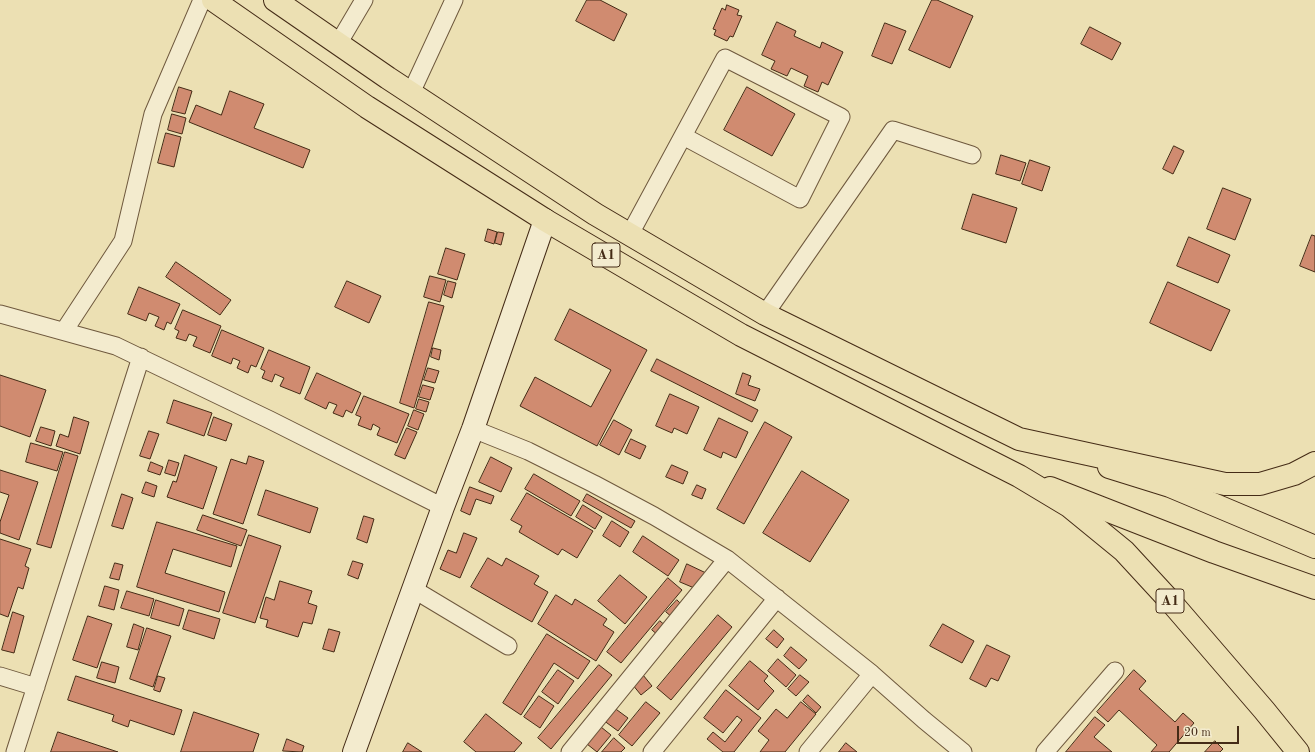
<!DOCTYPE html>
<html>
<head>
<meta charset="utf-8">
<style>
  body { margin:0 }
  #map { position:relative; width:1315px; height:752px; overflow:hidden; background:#ece0b3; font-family:"Old Standard TT",serif }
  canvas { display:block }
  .scale { position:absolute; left:1177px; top:726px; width:62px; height:18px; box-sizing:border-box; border:2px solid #442b16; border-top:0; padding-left:5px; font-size:12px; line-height:14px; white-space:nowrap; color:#442b16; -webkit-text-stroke:3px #f3ebce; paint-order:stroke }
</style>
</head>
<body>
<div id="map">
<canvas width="1315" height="752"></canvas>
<div class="scale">20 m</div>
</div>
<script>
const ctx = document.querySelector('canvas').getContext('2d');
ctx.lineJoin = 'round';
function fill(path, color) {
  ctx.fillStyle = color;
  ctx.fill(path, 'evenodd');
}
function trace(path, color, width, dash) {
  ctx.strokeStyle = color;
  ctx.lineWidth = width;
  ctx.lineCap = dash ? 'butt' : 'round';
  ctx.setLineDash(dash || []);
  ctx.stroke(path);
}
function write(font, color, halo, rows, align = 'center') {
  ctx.font = font + ' "Old Standard TT",serif';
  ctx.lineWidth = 3;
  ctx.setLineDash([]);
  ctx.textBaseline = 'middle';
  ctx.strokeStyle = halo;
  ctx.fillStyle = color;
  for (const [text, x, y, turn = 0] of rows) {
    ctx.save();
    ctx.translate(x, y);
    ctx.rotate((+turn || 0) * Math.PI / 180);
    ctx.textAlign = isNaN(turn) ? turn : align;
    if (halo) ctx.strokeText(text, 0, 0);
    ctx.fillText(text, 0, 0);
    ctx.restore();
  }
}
const building = new Path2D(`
  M587,0H600L627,14L614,41L576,21Z
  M932,0H937L973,16L950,68L909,50Z
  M727,5L739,10L737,15L742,16L733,37L730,36L727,41L714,35L716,30L713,29L722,8L725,10Z
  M777,22L796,31L794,36L820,48L822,42L843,52L828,85L822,82L818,92L804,86L808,76L791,68L787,76L771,69L775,61L762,55Z
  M885,23L906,31L892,64L872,56Z
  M1090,27L1121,43L1112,60L1081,44Z
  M179,87L192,91L185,114L172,111Z
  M747,87L795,114L772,156L724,130Z
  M230,91L264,104L254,128L310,150L303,168L189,122L196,105L221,115Z
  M172,114L186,118L182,134L168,130Z
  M166,133L181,137L174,167L158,163Z
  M1174,146L1184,151L1173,174L1163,169Z
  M1001,155L1026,163L1020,181L996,174Z
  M1030,160L1050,167L1042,191L1022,184Z
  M1223,188L1251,199L1235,240L1207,229Z
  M973,194L1017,208L1006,243L962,229Z
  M488,229L497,232L494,244L485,241Z
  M498,232L504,233L501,245L495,243Z
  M1312,235L1315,236V272L1300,266Z
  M1189,237L1230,255L1218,283L1177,266Z
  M446,248L465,254L457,280L438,274Z
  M176,262L231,300L220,315L166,277Z
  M430,276L446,280L440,302L424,297Z
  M347,281L381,296L369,323L335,307Z
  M448,281L456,283L452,298L444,295Z
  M1168,282L1230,310L1211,351L1150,323Z
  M139,287L180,304L171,324L167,322L164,330L155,326L159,317L149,313L146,321L128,314Z
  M429,302L444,306L414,408L400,403Z
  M570,309L647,350L597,446L520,406L535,377L591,407L611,370L555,340Z
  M183,310L221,326L210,353L193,346L197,337L189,334L186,341L176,338L179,331L175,329Z
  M222,330L264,348L256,367L251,365L248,373L237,368L240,361L233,358L231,364L212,356Z
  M433,348L441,350L439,360L431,357Z
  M269,350L310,367L300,394L280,386L284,378L275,374L272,382L262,378L265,371L261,369Z
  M657,359L758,410L752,422L651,371Z
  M428,368L439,371L435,383L424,380Z
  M317,373L361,393L352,413L346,410L343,417L333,413L337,405L329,402L326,409L305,399Z
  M743,373L751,376L748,385L760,389L755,401L736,394Z
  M0,375L46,390L30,437L0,426Z
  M423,385L434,388L430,400L419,397Z
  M670,394L699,407L687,434L674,428L672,433L656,426Z
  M364,396L409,414L397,443L377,435L380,428L373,424L371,430L358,425L361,417L356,415Z
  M419,399L429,402L426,412L416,409Z
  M174,400L212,413L204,436L167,423Z
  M414,410L424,414L418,430L408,426Z
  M74,417L89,422L80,454L56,446L60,434L68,437Z
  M214,417L232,424L226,441L208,435Z
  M719,418L748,432L736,458L723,452L721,458L704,450Z
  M614,420L632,430L619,455L600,445Z
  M765,422L792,437L744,524L717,509Z
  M41,427L55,431L51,446L36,441Z
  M407,428L417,432L405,459L395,455Z
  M149,431L159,434L150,459L140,456Z
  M631,439L646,446L640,459L625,452Z
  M31,443L63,452L57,471L26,462Z
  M65,452L78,456L51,548L37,544Z
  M185,455L217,467L203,509L167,497L173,481L176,482Z
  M249,456L264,461L243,524L213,514L231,459L246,464Z
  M491,457L512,468L501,492L479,482Z
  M169,460L179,463L175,476L165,473Z
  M151,462L163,467L160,475L148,471Z
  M672,465L688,472L683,484L666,477Z
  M0,470L38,482L19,540L0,533V522L9,495L0,492Z
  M802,471L849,500L810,562L763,533Z
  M534,474L580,501L571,516L525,489Z
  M146,482L157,486L154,497L142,493Z
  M697,485L706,489L702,499L692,495Z
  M470,487L494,496L491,504L476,499L470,515L461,511Z
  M266,490L318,508L310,533L258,515Z
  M527,493L593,531L577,558L562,549L558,555L519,532L522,526L511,520Z
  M122,494L133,498L123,529L112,526Z
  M587,494L635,521L631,528L583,501Z
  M583,505L602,517L595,529L576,517Z
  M203,515L247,530L241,546L197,530Z
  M364,516L374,519L367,543L357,539Z
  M612,521L629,532L620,547L603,536Z
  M157,522L237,546L231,567L173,549L165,573L225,592L219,612L137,587Z
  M464,533L477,538L460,578L440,569L448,550L456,553Z
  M249,535L281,546L255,623L223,613Z
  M643,536L679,560L668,576L633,552Z
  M0,539L31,549L25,566L29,568L23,589L18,587L8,617L0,614Z
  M488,558L502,566L506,558L539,576L534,584L548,592L532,622L471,587Z
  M353,561L363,564L358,579L348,575Z
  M115,563L123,565L119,580L110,578Z
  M687,564L706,573L699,590L680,582Z
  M620,575L647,597L625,624L598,601Z
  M668,578L682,590L621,663L607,652Z
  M280,581L312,591L308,603L317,606L312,624L303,622L298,637L266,627L268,620L260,618L266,597L274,600Z
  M105,586L119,590L114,610L99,606Z
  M127,591L154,599L149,616L121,608Z
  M556,595L572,605L575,599L607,619L603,625L614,632L596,661L538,624Z
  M156,600L184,609L179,626L151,618Z
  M677,600L683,606L673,618L666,612Z
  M189,610L220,619L214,639L183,629Z
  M13,612L24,616L14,653L2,650Z
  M718,615L732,627L671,700L657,688Z
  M88,616L112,624L97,668L73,660Z
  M660,621L667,627L659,636L652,630Z
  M134,624L144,628L138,650L127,647Z
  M943,624L974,641L962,663L930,646Z
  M147,628L171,636L153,687L130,679Z
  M329,629L340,632L334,652L323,649Z
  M774,630L784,639L777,648L766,639Z
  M547,634L590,661L578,679L554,663L521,715L503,703Z
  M987,645L1010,656L998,681L991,678L986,687L970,679Z
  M791,647L807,660L799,669L784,656Z
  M778,659L796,675L786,687L768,671Z
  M750,661L768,676L764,681L774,691L758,710L729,686Z
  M102,662L119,667L115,683L97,678Z
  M599,665L612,675L551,749L538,738Z
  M558,670L574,681L558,704L542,692Z
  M1134,670L1146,681L1139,689L1175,722L1183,713L1194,723L1169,752H1151L1157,745L1119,710L1108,722L1097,712Z
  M643,675L652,686L641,695L632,684Z
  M800,675L809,682L796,696L788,689Z
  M76,676L182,710L174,735L130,720L128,727L112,721L114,715L68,700Z
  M158,676L165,678L160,692L154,690Z
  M726,690L761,718L734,752H723L707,739L713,732L725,742L742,720L737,716L723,733L704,718Z
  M808,695L821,707L816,713L803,701Z
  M539,696L554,706L540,728L524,717Z
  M646,702L660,713L632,746L619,735Z
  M801,702L816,714L785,752H760L769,740L758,731L776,709L787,718Z
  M613,707L628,718L618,731L603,720Z
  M194,712L259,734L253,752H181Z
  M486,714L522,743L514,752H476L464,742Z
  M1095,717L1105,725L1094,737L1112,752H1066Z
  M601,727L611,735L597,752L587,744Z
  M58,732L118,752H51Z
  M614,738L625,748L621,752H602Z
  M287,739L304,746L302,752L283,751Z
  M1215,741L1223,749L1220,752H1205Z
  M408,743L422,752H403Z
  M846,743L857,752H839Z`);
fill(building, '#d08b70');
trace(building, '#442b16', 1);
const street = new Path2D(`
  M338,44L364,0
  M411,93L454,0
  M630,234L725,58L841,117L800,199L683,136
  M0,314L116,346L270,420L443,507
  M765,314L893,130L972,155
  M64,331L123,241L153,114L202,0
  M473,429L528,451L594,484L654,516L727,559L872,674L924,720L963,752
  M413,589L508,646
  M0,676L36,687
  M15,752L141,357
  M570,752L727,559
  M652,752L777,598
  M808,752L872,674
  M1045,752L1115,671`);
const secondary = new Path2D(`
  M354,752L443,507L473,429L545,220`);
const primary = new Path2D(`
  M1109,467L1170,486L1315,547
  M1050,488L1214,552L1315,588`);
const highway = new Path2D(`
  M213,0L367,107L545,220L741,335L1019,476L1069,506L1124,551L1171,602L1264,710L1298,752
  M275,0L388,78L595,214L765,314L1019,439L1225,484H1260L1294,474L1315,463`);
trace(street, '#6e583d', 19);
trace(secondary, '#442b16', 24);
trace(primary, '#442b16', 24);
trace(highway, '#442b16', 24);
trace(street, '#f3ebce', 17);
trace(secondary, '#f3ebce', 22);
trace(primary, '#ece0b3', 22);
trace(highway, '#ece0b3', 22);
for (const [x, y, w] of [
  [606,255,28],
  [1170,601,28]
]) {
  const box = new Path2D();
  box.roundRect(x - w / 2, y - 12, w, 24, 3);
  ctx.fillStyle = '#f3ebce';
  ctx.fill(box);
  trace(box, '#442b16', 1);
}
write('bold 14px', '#442b16', null, [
  ["A1",606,255],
  ["A1",1170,601]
]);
</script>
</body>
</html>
